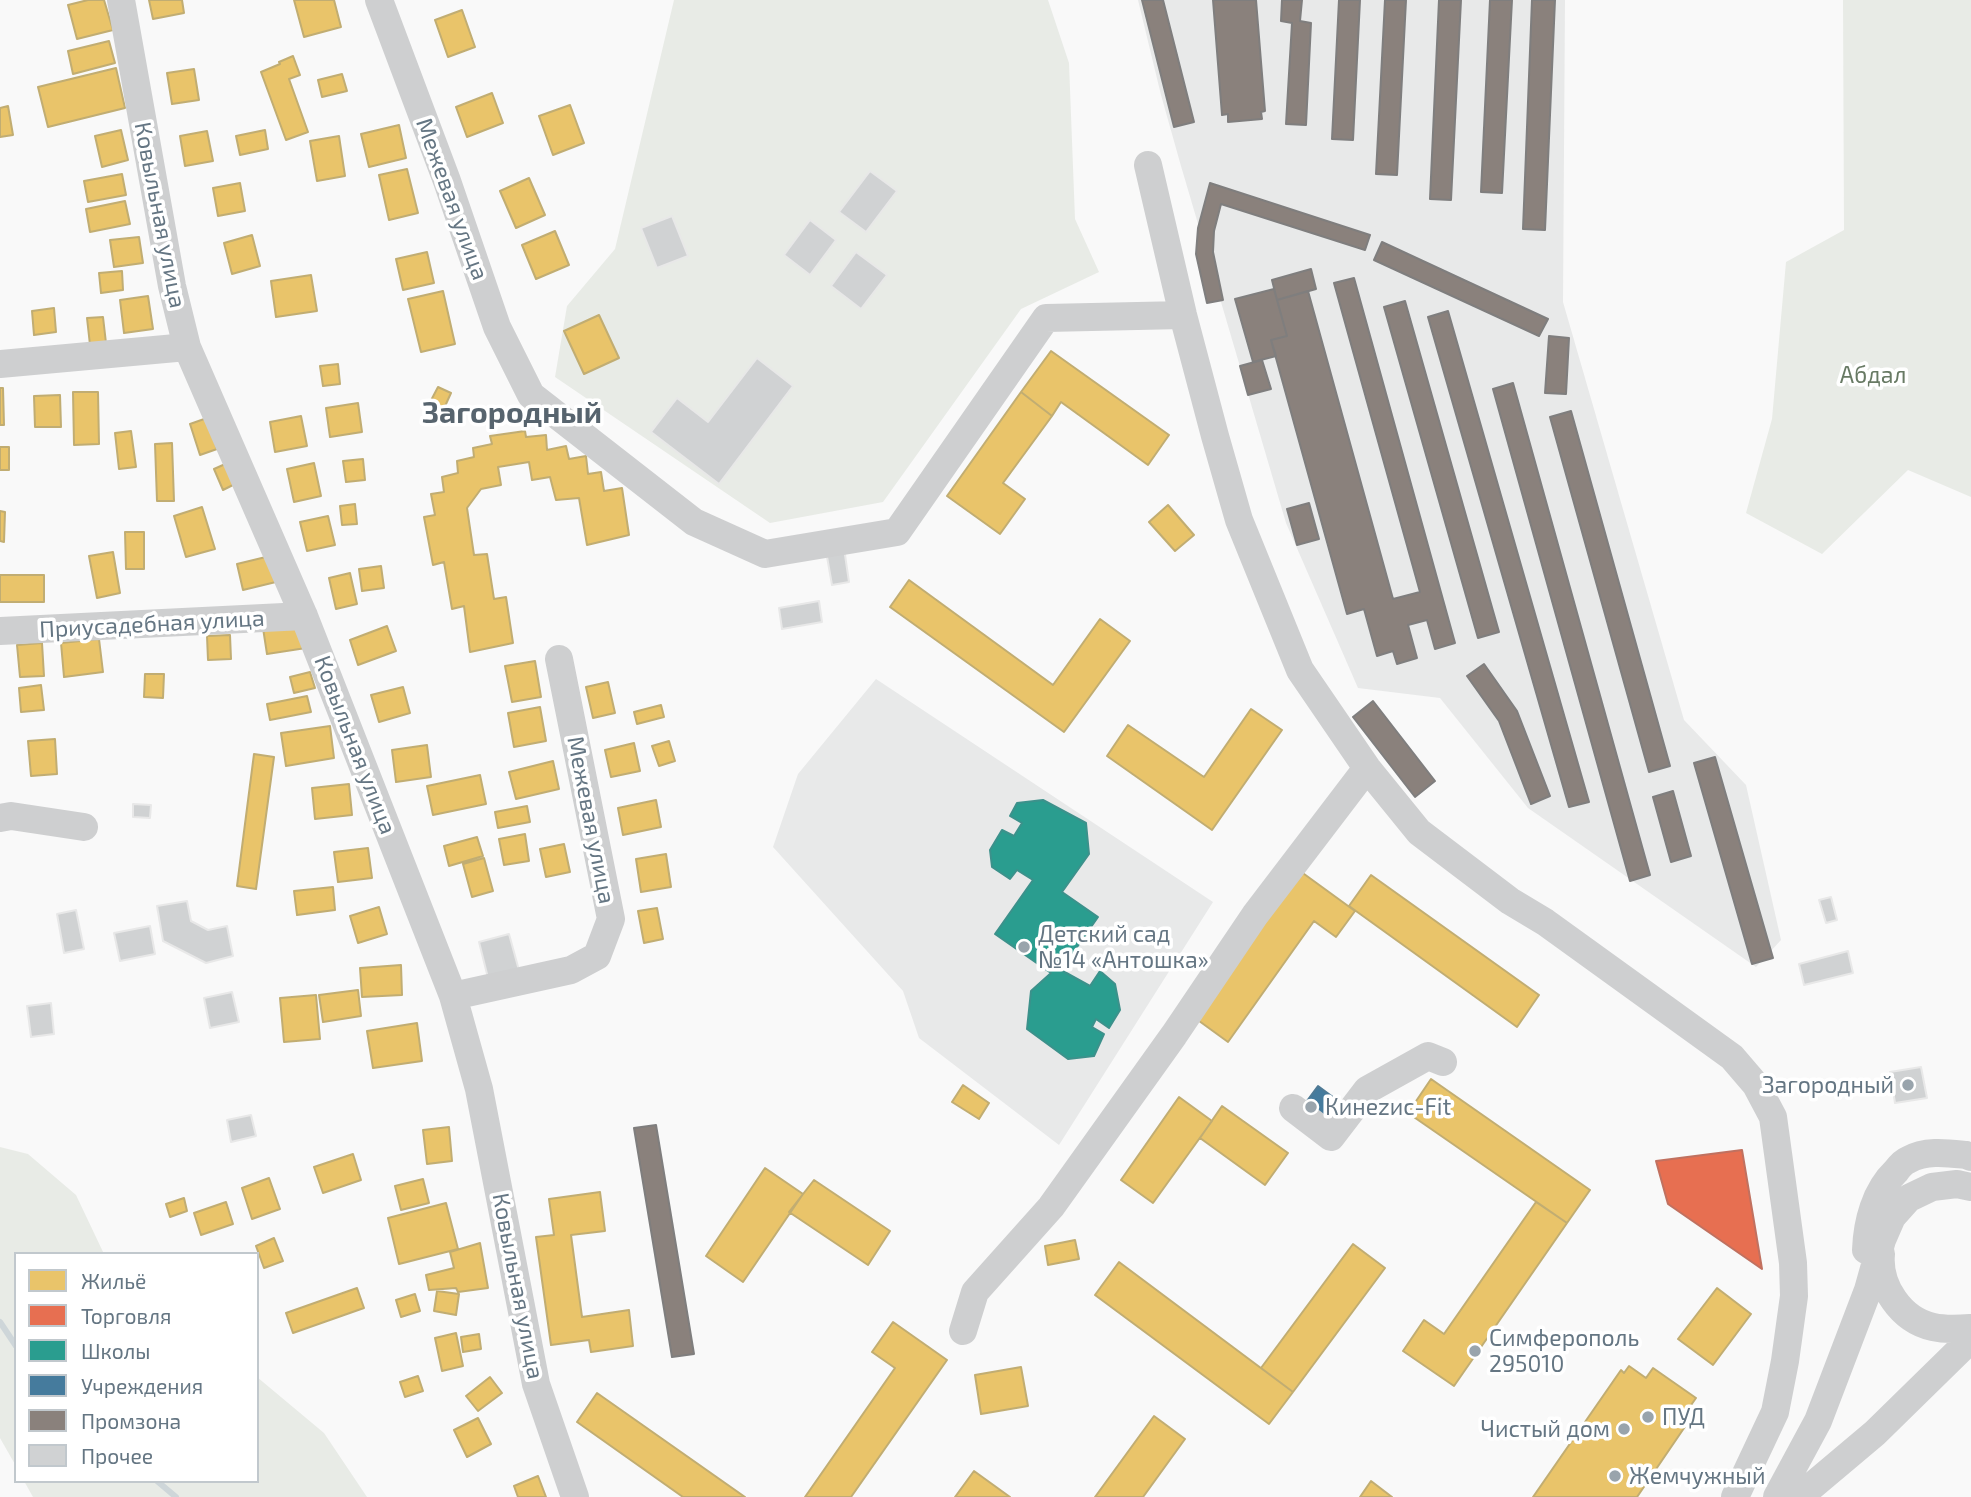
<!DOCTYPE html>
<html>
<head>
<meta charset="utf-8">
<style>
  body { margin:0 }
  #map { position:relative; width:1971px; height:1497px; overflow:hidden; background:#f9f9f9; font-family:"Exo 2",sans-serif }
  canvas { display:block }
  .legend { position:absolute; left:14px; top:1252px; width:245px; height:231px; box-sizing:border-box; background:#fff; border:2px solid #c1c8cd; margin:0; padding:9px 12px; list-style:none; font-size:21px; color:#657683 }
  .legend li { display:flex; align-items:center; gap:14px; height:35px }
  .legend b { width:35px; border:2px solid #c1c8cd }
</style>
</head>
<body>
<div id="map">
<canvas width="1971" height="1497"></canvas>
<ul class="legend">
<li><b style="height:19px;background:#e9c46a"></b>Жильё</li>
<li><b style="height:19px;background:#e76f51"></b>Торговля</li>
<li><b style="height:19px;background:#2a9d8f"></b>Школы</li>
<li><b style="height:19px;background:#457b9d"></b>Учреждения</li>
<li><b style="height:19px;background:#8a817c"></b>Промзона</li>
<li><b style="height:19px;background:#d0d2d3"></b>Прочее</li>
</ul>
</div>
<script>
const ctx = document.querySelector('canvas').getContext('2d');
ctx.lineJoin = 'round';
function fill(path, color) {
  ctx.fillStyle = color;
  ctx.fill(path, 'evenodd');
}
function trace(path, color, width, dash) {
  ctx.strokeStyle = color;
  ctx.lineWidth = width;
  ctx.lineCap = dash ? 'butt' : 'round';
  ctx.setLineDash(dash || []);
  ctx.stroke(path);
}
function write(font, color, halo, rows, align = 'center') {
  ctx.font = font + ' "Exo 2",sans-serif';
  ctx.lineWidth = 7;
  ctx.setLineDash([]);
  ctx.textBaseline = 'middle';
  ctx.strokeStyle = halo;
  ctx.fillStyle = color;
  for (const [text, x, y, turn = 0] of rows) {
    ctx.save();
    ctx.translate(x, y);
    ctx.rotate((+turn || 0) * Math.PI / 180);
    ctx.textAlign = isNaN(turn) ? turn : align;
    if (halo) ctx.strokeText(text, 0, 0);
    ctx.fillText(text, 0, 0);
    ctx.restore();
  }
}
fill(new Path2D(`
  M1138,0H1565L1563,302L1684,720L1746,785L1781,940L1756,967L1528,808L1440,698L1358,688L1286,523L1181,166L1161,95Z
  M876,679L1213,902L1059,1145L919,1038L903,991L773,847L798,774Z`), '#e8e9e9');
fill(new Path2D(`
  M674,0H1048L1069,63L1075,219L1099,272L1021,309L883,502L770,523L555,377L567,306L615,249Z
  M1843,0H1971V497L1908,470L1822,554L1746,513L1772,419L1786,262L1844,230Z
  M0,1147L28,1154L76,1195L104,1254H16V1466L0,1438Z
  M257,1377L324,1433L367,1497H33L24,1481H257Z`), '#e8ebe6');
const homes = new Path2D(`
  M88,0H104L113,30L77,39L68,5Z
  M149,0H182L184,13L153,19Z
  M294,0H334L341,27L304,37Z
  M462,10L475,47L448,57L435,20Z
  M109,41L115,63L73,74L68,51Z
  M293,56L300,75L289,79L308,132L286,140L261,72L280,64L279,62Z
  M116,68L125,108L48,127L38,87Z
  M194,69L199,100L172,104L167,73Z
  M342,74L347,91L322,97L318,80Z
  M492,93L503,123L467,137L456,107Z
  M570,105L584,143L553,155L539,116Z
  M8,106L13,135L0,137V108Z
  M399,125L406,158L369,167L361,134Z
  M121,130L128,160L102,167L95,136Z
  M265,130L268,149L240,155L236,136Z
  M207,131L213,161L185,166L180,136Z
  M339,136L345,176L317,181L310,141Z
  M407,169L418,213L389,220L379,175Z
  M122,174L126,195L88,202L84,181Z
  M529,178L545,215L516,228L500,191Z
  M240,183L245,211L218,216L213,188Z
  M125,201L130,224L90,232L86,209Z
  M555,231L569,265L536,279L522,245Z
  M252,235L260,266L232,274L224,243Z
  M139,237L143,263L114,267L110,240Z
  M427,252L434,283L403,290L396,259Z
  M122,271L123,290L101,293L99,273Z
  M311,275L317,311L276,317L271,281Z
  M443,291L455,344L421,352L408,299Z
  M148,296L153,329L124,333L120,300Z
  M54,308L56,332L34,335L32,311Z
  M599,315L619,358L584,374L564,331Z
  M103,317L106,343L90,345L87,318Z
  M1051,351L1169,435L1148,465L1061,402L1052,416L1021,392Z
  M338,364L340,384L323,386L320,366Z
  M438,387L451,393L441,415L427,408Z
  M0,388H3L4,425H0Z
  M73,392H98L99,444L74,445Z
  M1021,392L1052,416L1003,483L1025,499L1000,534L947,496Z
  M60,395L61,427H35L34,396Z
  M358,403L362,432L330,437L326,408Z
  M301,416L307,446L275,452L270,422Z
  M207,418L217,449L200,455L190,424Z
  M131,431L136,467L119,469L115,433Z
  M525,431L526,437L546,435L547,450L566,446L569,459L586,456L588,474L601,472L604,491L622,488L629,535L587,545L579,498L556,500L550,477L532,480L529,462L498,467L501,485L481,489L467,508L474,555L487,554L494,599L506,597L513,643L470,652L464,606L452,609L444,562L433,565L424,517L435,515L431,494L444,492L442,477L458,473L457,461L474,457L473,448L492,444L490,436Z
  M172,443L174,501H157L155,444Z
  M0,447H9V470H0Z
  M363,459L365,480L346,482L343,461Z
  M232,461L241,481L223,490L214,469Z
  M314,463L321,496L294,502L287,469Z
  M355,504L357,524L342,525L340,506Z
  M1168,505L1194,535L1175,551L1149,522Z
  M202,507L215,549L186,557L174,516Z
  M0,511L5,512L4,542L0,541Z
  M328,516L335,545L307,551L300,522Z
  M125,532H144V569H126Z
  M113,552L120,593L97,598L89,556Z
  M274,555L280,581L243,590L237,564Z
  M381,566L384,588L362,591L359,569Z
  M350,573L357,604L336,609L329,578Z
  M0,575H44V602H0Z
  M909,580L1053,685L1100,619L1130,641L1064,732L890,607Z
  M302,622L306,648L267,654L263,628Z
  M387,626L396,651L358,665L350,640Z
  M230,635L231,659L208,660L207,636Z
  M99,639L103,672L64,677L61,643Z
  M42,643L44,676L20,677L17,645Z
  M535,661L541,697L512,702L505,666Z
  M310,672L315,688L294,693L290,677Z
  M145,674H164L163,698L144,697Z
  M608,682L615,713L593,718L586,687Z
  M41,685L44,710L21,712L19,688Z
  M403,687L410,713L379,722L371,695Z
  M307,696L311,712L270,720L267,704Z
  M661,705L664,717L637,724L634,712Z
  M540,707L546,741L514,747L508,713Z
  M1251,709L1282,730L1212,830L1107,756L1128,725L1204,777Z
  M330,726L334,758L286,766L281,733Z
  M55,739L57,774L31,776L28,741Z
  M669,741L675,761L659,766L652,746Z
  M634,743L640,771L611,777L605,750Z
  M427,745L431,777L396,782L392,750Z
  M254,754L274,757L256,889L237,886Z
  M553,761L559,789L516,799L509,772Z
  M480,775L486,804L433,815L427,786Z
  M349,784L352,815L315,819L312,788Z
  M656,800L661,827L623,835L618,808Z
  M527,806L530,822L498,828L495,812Z
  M525,834L529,861L504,865L499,839Z
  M477,837L483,856L449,866L444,846Z
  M564,844L570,872L546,877L540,849Z
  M368,848L372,878L338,882L334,852Z
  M666,854L671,887L641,892L636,859Z
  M484,858L493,891L472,897L463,864Z
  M1300,871L1355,911L1336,937L1314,921L1228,1042L1195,1018Z
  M1371,875L1539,995L1517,1027L1349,906Z
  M333,887L335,910L297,915L294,891Z
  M379,907L387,934L358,943L350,916Z
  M657,908L663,939L644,943L638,911Z
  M401,965L402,995L362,997L360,968Z
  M358,990L361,1016L323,1022L319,995Z
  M316,995L320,1039L284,1042L280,998Z
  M417,1023L422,1061L373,1068L367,1031Z
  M1431,1079L1590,1190L1567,1223L1408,1113Z
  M963,1085L989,1103L979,1119L952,1102Z
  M1179,1097L1212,1121L1153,1203L1121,1180Z
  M1222,1106L1288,1153L1265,1185L1200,1138Z
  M449,1127L452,1161L427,1164L423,1130Z
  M353,1154L361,1180L323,1193L314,1167Z
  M765,1168L803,1194L743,1282L706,1256Z
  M269,1178L280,1209L252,1219L242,1188Z
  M423,1179L429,1203L401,1210L395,1186Z
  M814,1180L890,1231L868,1265L789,1212Z
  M600,1192L605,1231L571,1235L582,1317L629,1310L633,1346L591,1352L589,1340L551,1345L536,1237L554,1235L549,1199Z
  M184,1198L187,1211L170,1217L166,1204Z
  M226,1202L233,1224L201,1235L194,1213Z
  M1536,1202L1567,1223L1454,1386L1403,1351L1424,1320L1444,1334Z
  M446,1203L458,1249L399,1264L388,1218Z
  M274,1238L283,1261L264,1268L256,1246Z
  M1075,1240L1079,1259L1048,1265L1045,1246Z
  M480,1243L488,1288L458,1292L456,1288L429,1290L426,1275L454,1268L450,1252Z
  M1353,1244L1385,1268L1293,1392L1261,1368Z
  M1119,1262L1293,1392L1269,1424L1095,1295Z
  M357,1288L364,1308L293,1333L286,1313Z
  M1717,1288L1751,1314L1713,1365L1678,1339Z
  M437,1291L459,1294L456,1315L434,1311Z
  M415,1294L420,1311L401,1317L396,1300Z
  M893,1322L947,1360L851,1497H805L895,1368L872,1352Z
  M456,1333L463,1366L442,1371L435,1338Z
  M479,1334L481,1349L463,1352L461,1337Z
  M1629,1366L1646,1378L1653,1368L1696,1398L1689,1408L1695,1412L1637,1497H1533L1621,1370L1624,1373Z
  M1021,1367L1028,1406L981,1414L975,1375Z
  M418,1376L423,1391L405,1397L400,1382Z
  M490,1377L502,1393L478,1411L466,1396Z
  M597,1393L745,1497H683L577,1422Z
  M1154,1416L1185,1439L1143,1497H1095Z
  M478,1418L491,1444L467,1457L454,1430Z
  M974,1471L1010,1497H955Z
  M538,1476L546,1497H518L514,1486Z
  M1371,1481L1392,1497H1360Z`);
fill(homes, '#e9c46a');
trace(homes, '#c1ad72', 2);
const shops = new Path2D(`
  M1742,1150L1762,1269L1668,1204L1656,1161Z`);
fill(shops, '#e76f51');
trace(shops, '#c07160', 2);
const schools = new Path2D(`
  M1043,800L1086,823L1089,854L1062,892L1098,917L1061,970L1090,986L1100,971L1115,984L1120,1010L1109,1028L1096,1019L1092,1027L1104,1034L1094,1056L1068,1059L1027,1029L1031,991L1051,973L995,934L1033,880L1017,870L1010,879L992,867L990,850L1002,830L1014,836L1022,823L1010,816L1017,803Z`);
fill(schools, '#2a9d8f');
trace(schools, '#3c918b', 2);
const public = new Path2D(`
  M1318,1086L1341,1103L1325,1126L1301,1109Z`);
fill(public, '#457b9d');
trace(public, '#4f7a95', 2);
const industry = new Path2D(`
  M1142,0H1163L1194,122L1174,127Z
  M1213,0H1256L1265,111L1261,112L1262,119L1228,122V114L1222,115Z
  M1282,0H1302L1300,21L1311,23L1306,125L1286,124L1292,23L1281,21Z
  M1339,0H1360L1353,140L1332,139Z
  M1385,0H1406L1397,175L1376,174Z
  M1439,0H1461L1451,200L1430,199Z
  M1490,0H1512L1502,193L1481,192Z
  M1532,0H1555L1545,230L1523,229Z
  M1210,183L1370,235L1365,250L1221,204L1214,231L1213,252L1223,300L1207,303L1196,254L1198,228Z
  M1382,242L1548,319L1539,336L1374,260Z
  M1311,269L1316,289L1277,300L1272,280Z
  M1354,278L1455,643L1435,649L1427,620L1408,625L1417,658L1397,664L1393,651L1377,656L1364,609L1347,614L1271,340L1287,336L1277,300L1308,291L1393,599L1420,592L1334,283Z
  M1274,289L1287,336L1271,340L1276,356L1253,362L1235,299Z
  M1405,301L1499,632L1478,638L1384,307Z
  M1448,311L1589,802L1569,807L1428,317Z
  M1549,336L1569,338L1566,394L1545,393Z
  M1262,360L1271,389L1248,395L1240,366Z
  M1513,383L1650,875L1630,881L1493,389Z
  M1571,411L1670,766L1649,772L1550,417Z
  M1309,503L1319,539L1297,545L1287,509Z
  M1484,664L1517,711L1550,796L1531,804L1499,721L1467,676Z
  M1373,701L1435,781L1415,797L1353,717Z
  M1715,757L1773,958L1752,964L1694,763Z
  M1673,791L1691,856L1671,862L1653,797Z
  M656,1125L694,1354L672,1357L634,1128Z`);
fill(industry, '#8a817c');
trace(industry, '#7f7e7e', 2);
trace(new Path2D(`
  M0,1322L16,1346
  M157,1481L176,1497`), '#ced6d9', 6);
const building = new Path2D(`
  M870,171L897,191L866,232L839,212Z
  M672,216L688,256L657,268L641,228Z
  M810,220L836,240L810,275L784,255Z
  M856,252L887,275L861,309L831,286Z
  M757,358L793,386L719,484L651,432L677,398L708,422Z
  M844,548L849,582L832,585L826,551Z
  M819,601L822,622L782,629L779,608Z
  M133,804L151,805L150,818L133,817Z
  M1831,897L1837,920L1826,923L1819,900Z
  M187,901L191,921L208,930L227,926L233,956L206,963L163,941L157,906Z
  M76,910L84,949L64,953L57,914Z
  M150,926L155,954L120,961L114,933Z
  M509,934L520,974L489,982L479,942Z
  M1848,951L1853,973L1804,985L1799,964Z
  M232,992L239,1022L210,1028L204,998Z
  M51,1003L54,1034L31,1037L27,1006Z
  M1921,1067L1927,1098L1895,1103L1890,1072Z
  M251,1115L256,1136L231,1142L227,1120Z`);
fill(building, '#d0d2d3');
trace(building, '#e8e8e8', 2);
trace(new Path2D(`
  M121,0L172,286L187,347L304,616L453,996L479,1089L536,1384L575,1497
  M379,0L447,181L497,327L531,395L694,522L765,554L897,532L1046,318L1183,315
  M1148,165L1183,315L1215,436L1239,520L1300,670L1367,768L1419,832L1510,901L1545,922L1732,1057L1756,1085L1773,1117L1793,1263L1794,1296L1785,1361L1775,1412L1735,1497
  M0,364L187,347
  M0,631L304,616
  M0,818L11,816L84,827
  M453,996L571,970L597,956L611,919L559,659
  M1293,1108L1331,1137L1367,1090L1428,1056L1443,1062
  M1866,1250C1867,1222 1875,1191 1896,1171C1899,1167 1903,1162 1908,1160C1926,1150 1947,1153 1966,1155L1971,1157
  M1881,1254C1878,1286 1901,1320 1933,1327C1946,1330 1958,1329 1971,1328
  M963,1331L975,1292L1051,1207L1174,1035L1255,915L1367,768
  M1777,1497L1818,1421L1868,1290L1882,1240L1892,1217L1909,1198L1932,1187L1957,1184L1971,1187
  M1799,1497L1875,1433L1971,1339`), '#cecfd0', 28);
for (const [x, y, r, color] of [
  [1024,947,7,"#99a4ac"],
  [1908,1085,7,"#99a4ac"],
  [1311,1107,7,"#99a4ac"],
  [1475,1351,7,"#99a4ac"],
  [1648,1417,7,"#99a4ac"],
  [1624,1429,7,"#99a4ac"],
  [1615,1476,7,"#99a4ac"]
]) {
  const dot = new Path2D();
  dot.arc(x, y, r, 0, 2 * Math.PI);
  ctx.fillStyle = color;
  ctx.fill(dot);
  trace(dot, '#fff', 2.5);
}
write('23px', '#657683', '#fff', [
  ["Межевая улица",452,199,70],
  ["Ковыльная улица",160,215,79],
  ["Приусадебная улица",152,624,-3],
  ["Ковыльная улица",355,745,69],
  ["Межевая улица",591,820,79],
  ["Ковыльная улица",518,1286,79]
]);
write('23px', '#687a64', '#fff', [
  ["Абдал",1873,375]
]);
write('23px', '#657683', '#fff', [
  ["Детский сад",1038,934],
  ["№14 «Антошка»",1038,960],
  ["Загородный",1894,1085,"right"],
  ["Кинеzис-Fit",1325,1107],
  ["Симферополь",1489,1338],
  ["295010",1489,1364],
  ["ПУД",1662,1417],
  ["Чистый дом",1610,1429,"right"],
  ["Жемчужный",1629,1476]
], 'left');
write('bold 30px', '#57646e', '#fff', [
  ["Загородный",512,413]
]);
</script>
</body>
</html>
